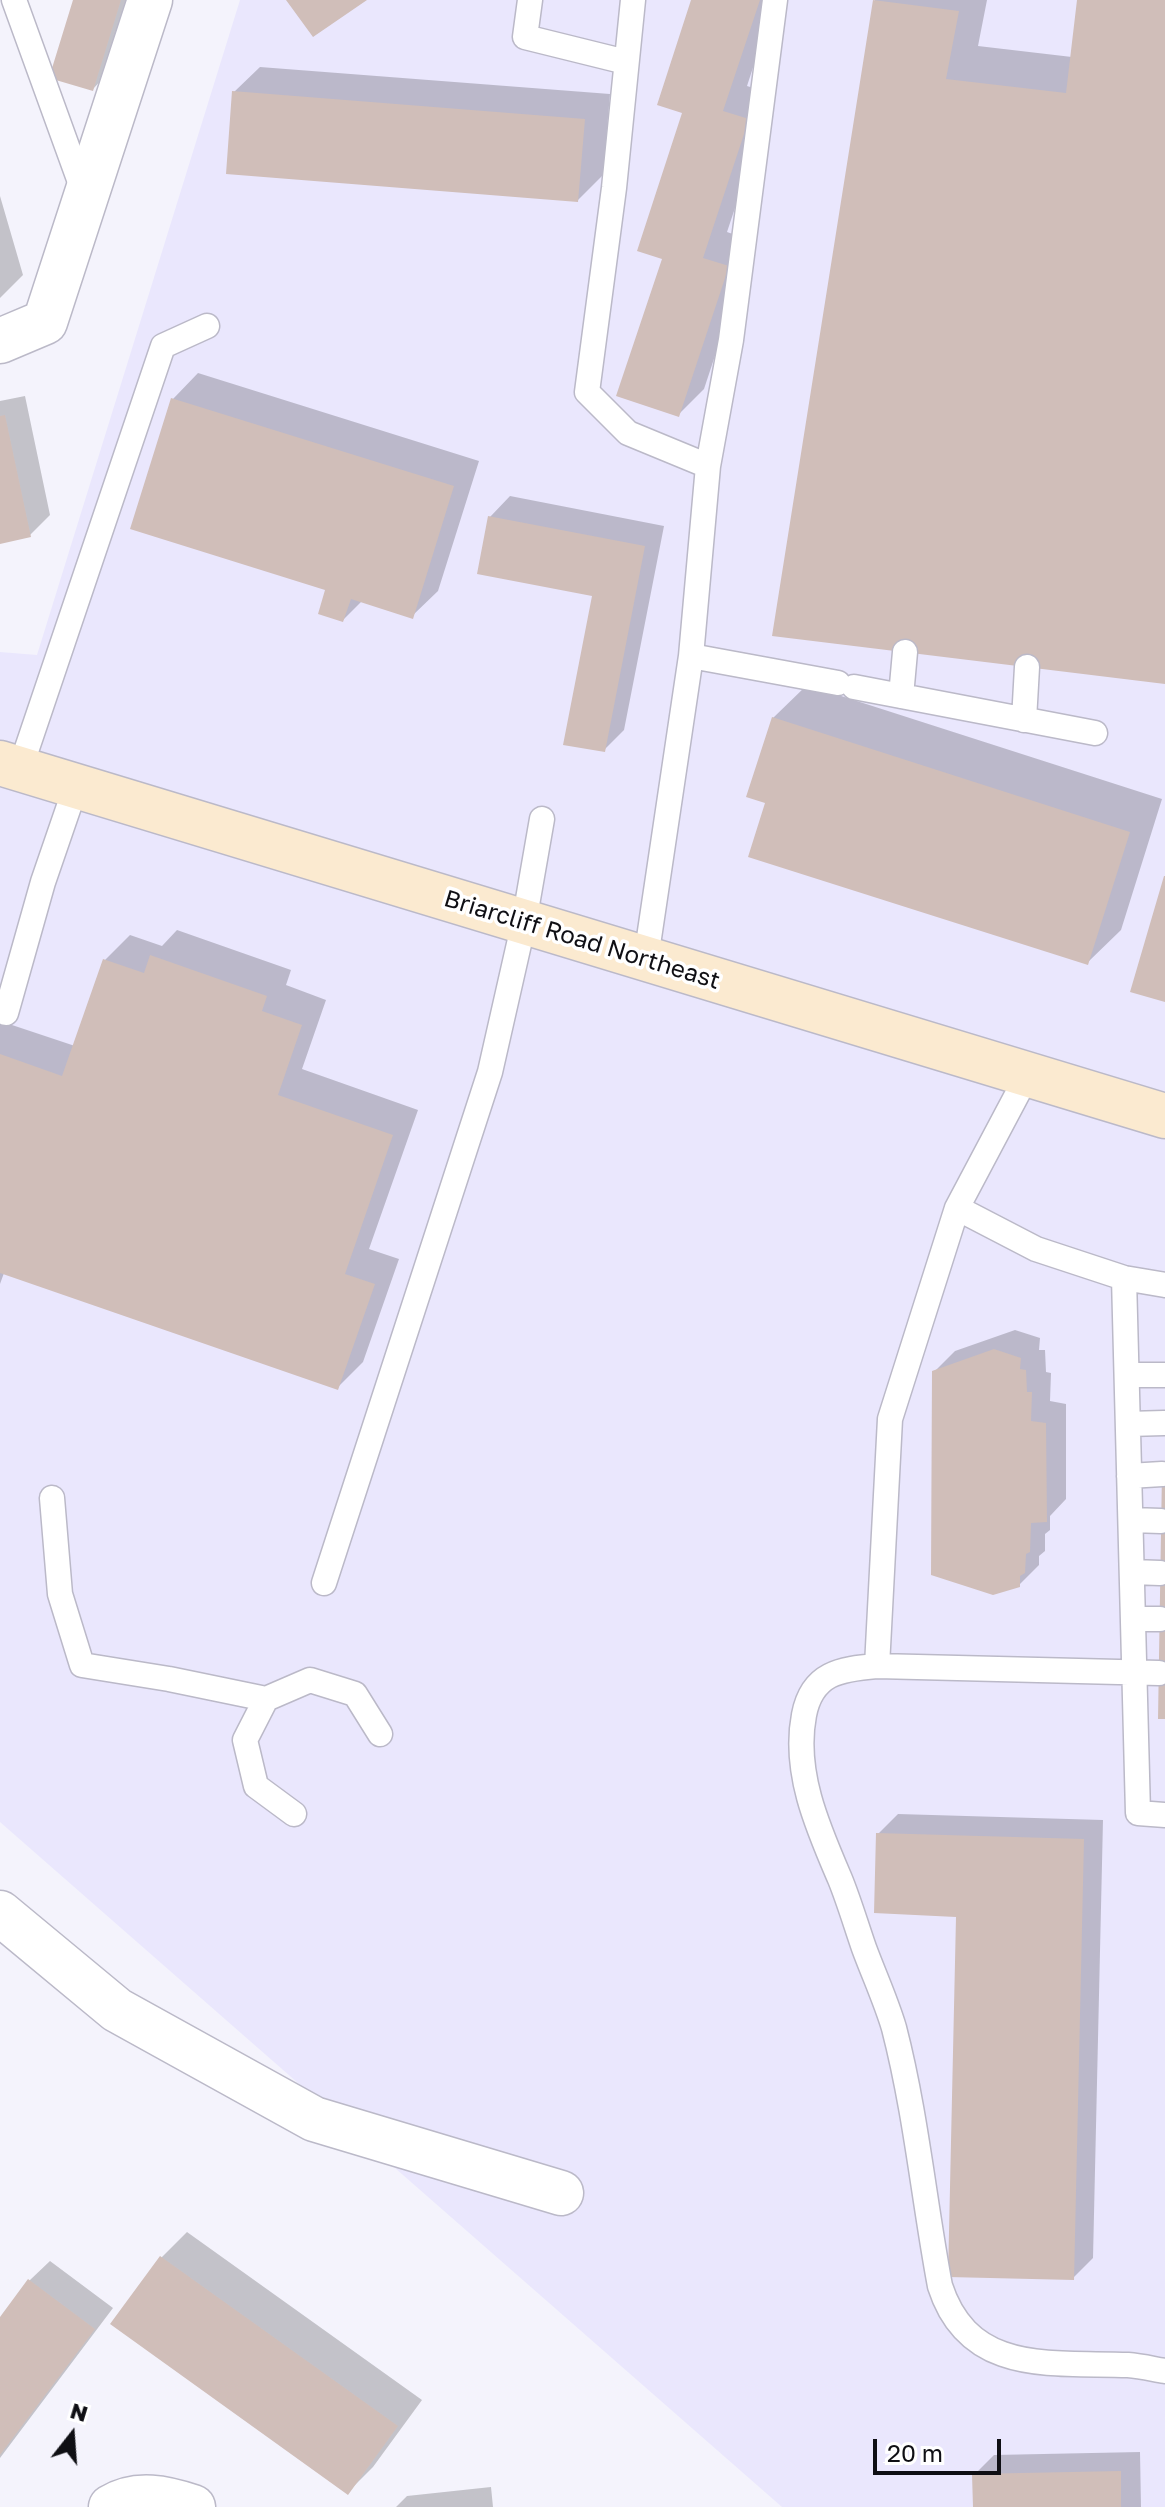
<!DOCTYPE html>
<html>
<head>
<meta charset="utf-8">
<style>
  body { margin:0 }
  #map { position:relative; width:1165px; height:2507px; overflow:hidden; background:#f4f3fc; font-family:"Golos Text",sans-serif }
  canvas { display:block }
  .north { position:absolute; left:32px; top:2395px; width:80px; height:80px; -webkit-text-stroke:6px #fff; paint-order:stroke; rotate:17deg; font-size:22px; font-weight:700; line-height:32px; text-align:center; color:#0f0f14 }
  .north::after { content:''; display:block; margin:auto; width:28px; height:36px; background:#0f0f14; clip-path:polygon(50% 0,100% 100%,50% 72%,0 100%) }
  .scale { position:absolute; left:873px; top:2439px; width:128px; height:36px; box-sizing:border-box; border:4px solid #0f0f14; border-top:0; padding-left:10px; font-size:24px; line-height:28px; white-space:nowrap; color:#0f0f14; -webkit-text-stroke:6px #fff; paint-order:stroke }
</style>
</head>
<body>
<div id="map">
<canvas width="1165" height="2507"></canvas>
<div class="north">N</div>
<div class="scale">20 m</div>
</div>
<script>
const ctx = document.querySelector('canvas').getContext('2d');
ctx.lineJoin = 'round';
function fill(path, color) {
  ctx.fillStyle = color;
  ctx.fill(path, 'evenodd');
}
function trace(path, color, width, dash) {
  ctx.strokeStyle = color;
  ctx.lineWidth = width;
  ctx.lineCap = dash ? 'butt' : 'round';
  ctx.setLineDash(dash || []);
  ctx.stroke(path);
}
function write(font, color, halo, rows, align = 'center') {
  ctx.font = font + ' "Golos Text",sans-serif';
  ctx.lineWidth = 7;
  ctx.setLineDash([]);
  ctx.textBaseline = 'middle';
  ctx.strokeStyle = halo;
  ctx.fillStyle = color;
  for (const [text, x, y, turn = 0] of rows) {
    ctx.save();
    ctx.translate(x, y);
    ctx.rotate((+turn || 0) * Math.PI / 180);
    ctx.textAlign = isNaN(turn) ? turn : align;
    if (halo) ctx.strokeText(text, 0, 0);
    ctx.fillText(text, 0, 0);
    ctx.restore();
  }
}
fill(new Path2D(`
  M240,0H1165V2507H782L0,1822V652L37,655Z`), '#eae7fd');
fill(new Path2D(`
  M75,0H129L106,75L93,89Z
  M693,0H775L747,86L773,94L727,232L753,241L704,389L679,414L664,258L684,112Z
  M875,0H987L978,46L1072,57L1079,0H1165V682L775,634Z
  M260,67L610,94L603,175L578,200L234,92Z
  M0,196L23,275L0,298Z
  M198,373L479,461L438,591L412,616L362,601L343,620L328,588L173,399Z
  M25,396L50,515L30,535L0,542V401Z
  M510,496L664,526L624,730L604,750L594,595L490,517Z
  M807,685L1162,799L1121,930L1087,963L768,802L773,718Z
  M177,930L291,970L286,985L326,1000L302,1069L418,1110L369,1249L399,1259L363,1362L337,1388L4,1273L0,1284V1021L75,1046L105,960L130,935L162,946Z
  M1015,1330L1040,1338L1039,1350H1045L1046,1372L1051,1373L1050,1401L1066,1404V1499L1050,1516V1530L1045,1534V1551L1039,1556V1565L1019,1585L934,1372L955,1351Z
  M898,1814L1103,1820L1093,2258L1073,2278L958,1915L878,1834Z
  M187,2232L422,2400L373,2467L348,2492L113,2324L162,2257Z
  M50,2261L113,2308L0,2458V2320L30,2280Z
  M1140,2452L1141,2507H975L974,2475L994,2455Z
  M491,2487L493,2507H396L407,2496Z`), '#0003');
fill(new Path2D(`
  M73,0H121L93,91L49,78Z
  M286,0H367L313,37Z
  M691,0H760L723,111L749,119L703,258L729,266L679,417L616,396L662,259L637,251L682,113L657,105Z
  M873,0L959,11L946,79L1066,93L1077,0H1165V684L772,636Z
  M232,91L585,119L578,202L226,174Z
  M171,398L454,486L413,619L351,599L343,622L318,614L325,590L130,529Z
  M5,415L31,537L0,544V416Z
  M488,516L645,546L605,752L563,745L592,596L477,574Z
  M772,717L1130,832L1088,965L748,857L765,803L746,797Z
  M1164,876H1165V1002L1130,992Z
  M150,955L267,996L262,1011L302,1025L278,1095L393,1135L345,1274L375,1284L338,1390L0,1273V1054L62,1076L103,959L144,973Z
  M994,1349L1021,1358L1020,1369L1026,1370L1027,1392H1032L1031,1421L1046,1423L1047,1522L1031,1523L1030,1552L1026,1554L1025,1573L1020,1576V1587L993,1595L931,1575L932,1371Z
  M1162,1471H1165V1719H1158Z
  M876,1833L1084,1839L1074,2280L948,2277L956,1917L874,1913Z
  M160,2256L398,2426L348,2495L110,2324Z
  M28,2279L95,2329L0,2455V2317Z
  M1121,2471V2507H973L972,2474Z`), '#d0beb9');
const lane = new Path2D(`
  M14,0L84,193
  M530,0L525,37L626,62
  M633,0L614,188L587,392L628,433L708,466
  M691,656L838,683
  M854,687L1095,733
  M901,696L905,652
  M1024,720L1027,667
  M20,769L163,346L207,326
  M646,958L691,656L708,466L731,340L775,0
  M6,1013L43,882L76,786
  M957,1208L1036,1249L1124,1278L1165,1285
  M1124,1278L1138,1813L1165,1815
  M1127,1375H1164
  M1128,1424L1164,1423
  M1129,1476L1162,1474
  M52,1498L60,1594L82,1665L169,1679L266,1699
  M1131,1520L1161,1521
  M1132,1572L1160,1573
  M324,1583L490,1072L524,922L542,819
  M1133,1619H1160
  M877,1666L890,1419L957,1208L1028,1074
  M1159,1673L877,1666C840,1669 812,1673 804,1715C793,1772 818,1828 840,1879C849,1901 856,1925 864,1948C874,1975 886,2001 894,2028C916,2113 924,2201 940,2286C969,2376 1053,2362 1128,2365C1141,2366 1153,2369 1165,2371
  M294,1814L256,1786L245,1740L266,1699L310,1680L355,1694L380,1734`);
const street = new Path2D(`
  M0,341L45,322L150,0
  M0,1913L117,2010L314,2119L561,2193
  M111,2507C137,2491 166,2498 193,2507`);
const secondary = new Path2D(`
  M0,763L1165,1116`);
trace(lane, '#bbb9c8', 27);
trace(street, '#bbb9c8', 47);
trace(secondary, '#bbb9c8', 47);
trace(lane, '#fff', 24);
trace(street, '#fff', 44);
trace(secondary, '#fbead0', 44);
write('24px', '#0f0f14', '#fff', [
  ["Briarcliff Road Northeast",582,940,17]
]);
</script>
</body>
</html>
